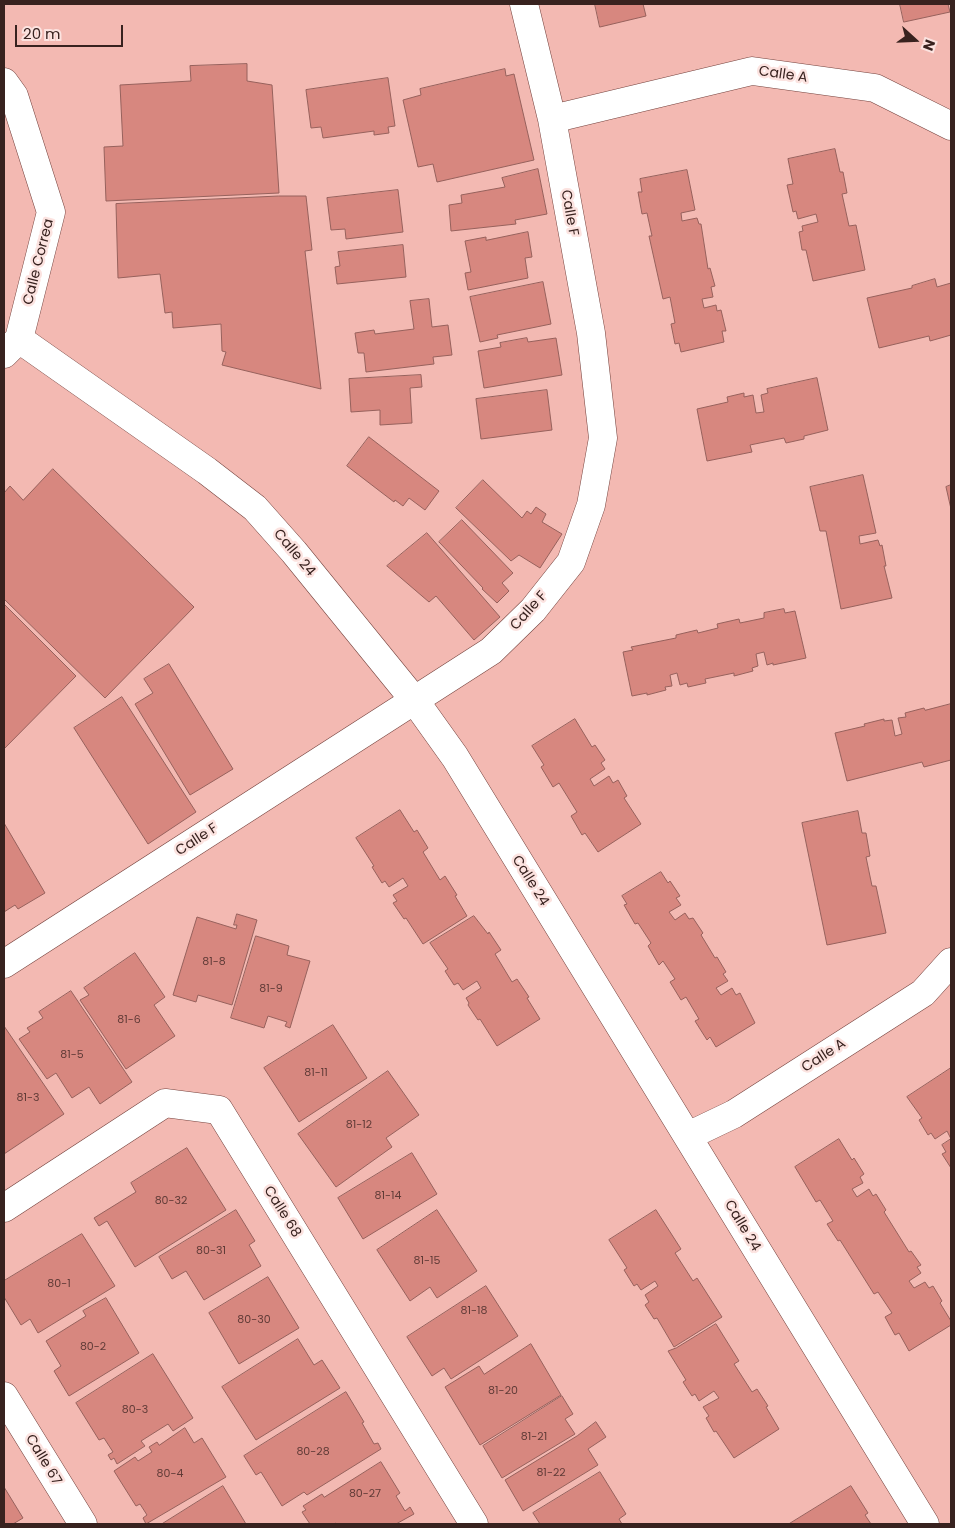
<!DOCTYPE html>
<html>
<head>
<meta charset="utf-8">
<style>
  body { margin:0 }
  #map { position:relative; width:955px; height:1528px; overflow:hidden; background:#f3b9b2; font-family:Poppins,sans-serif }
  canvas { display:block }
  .frame { position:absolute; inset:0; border:5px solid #38221f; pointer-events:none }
  .north { position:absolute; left:890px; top:15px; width:50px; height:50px; -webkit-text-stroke:4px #fce3e0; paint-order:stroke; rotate:110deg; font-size:14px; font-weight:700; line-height:20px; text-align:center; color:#38221f }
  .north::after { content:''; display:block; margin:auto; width:18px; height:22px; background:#38221f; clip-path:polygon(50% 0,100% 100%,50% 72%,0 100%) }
  .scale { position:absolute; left:15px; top:25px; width:108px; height:22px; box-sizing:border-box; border:2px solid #38221f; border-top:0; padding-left:6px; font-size:15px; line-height:18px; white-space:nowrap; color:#38221f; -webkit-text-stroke:4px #fce3e0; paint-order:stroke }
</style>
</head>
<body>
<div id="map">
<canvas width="955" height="1528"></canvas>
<div class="frame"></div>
<div class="north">N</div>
<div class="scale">20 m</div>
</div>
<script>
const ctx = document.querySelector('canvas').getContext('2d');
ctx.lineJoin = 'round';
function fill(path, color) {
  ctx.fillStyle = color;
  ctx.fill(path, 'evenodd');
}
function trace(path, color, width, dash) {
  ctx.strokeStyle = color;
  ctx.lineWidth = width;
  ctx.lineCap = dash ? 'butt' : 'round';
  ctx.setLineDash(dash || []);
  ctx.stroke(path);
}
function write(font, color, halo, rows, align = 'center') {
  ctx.font = font + ' Poppins,sans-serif';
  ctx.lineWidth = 5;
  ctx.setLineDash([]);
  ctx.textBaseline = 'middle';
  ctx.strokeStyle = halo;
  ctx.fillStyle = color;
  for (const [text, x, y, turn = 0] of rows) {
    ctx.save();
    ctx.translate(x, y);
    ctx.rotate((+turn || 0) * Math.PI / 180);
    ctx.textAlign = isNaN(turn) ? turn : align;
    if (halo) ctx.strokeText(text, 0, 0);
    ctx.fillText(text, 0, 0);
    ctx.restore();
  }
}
const building = new Path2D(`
  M595,4H643L646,16L600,27Z
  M900,4H948L950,12L904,22Z
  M247,64V81L272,85L279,193L106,201L104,147L123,146L120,85L191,81L190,66Z
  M505,69L506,76L514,74L534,160L437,182L433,164L418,167L403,100L421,95L420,89Z
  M388,78L395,126L388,127L389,133L374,135V131L323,138L321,127L311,128L306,90Z
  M835,149L840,172H843L847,193L842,194L849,226L856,225L865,270L813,281L806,250H802L799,232L803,231L802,226L818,222L816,214L798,219L796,211L793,212L787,185L793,184L788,159Z
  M538,169L547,214L515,220L516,224L451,231L449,205L462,203L461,195L505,187L502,178Z
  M687,170L695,210L681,213L682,221L697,218L699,224H701L708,269L710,268L715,286L711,287L713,297L702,299L704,308L716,305L717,311L721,310L726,331H722L724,342L681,352L679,343L675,344L671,324L675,323L670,297L663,299L649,236H652L647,213L642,214L638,192H642L640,179Z
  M398,190L403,232L346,239L345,229L331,230L327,198Z
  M279,196H306L312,250L305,251L321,389L222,365L226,352L222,351L221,324L173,328L172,312L165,313L160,274L118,278L116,204Z
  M528,232L532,257L525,258L528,278L468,290L465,273L471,272L465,241L486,237V240Z
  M403,245L406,277L337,284L335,267L340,266L338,252Z
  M935,279L937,287L951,283V335L930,341L929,336L879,348L867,298L912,288V286Z
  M543,282L551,324L497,335L498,338L480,342L470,297Z
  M429,299L432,327L448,325L452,355L433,357L434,364L366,372L364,353H358L355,333L374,330L375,334L414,329L410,301Z
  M527,338L528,342L556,338L562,375L484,388L478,351L501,347L500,343Z
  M421,375L422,387L410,388L412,423L380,425V410L351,412L349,379Z
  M817,378L828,430L804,436V439L786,443L784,438L750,445L752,452L707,461L697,409L728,402L727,397L744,393V397L753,395L756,413L764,412L761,395L768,393L767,389Z
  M547,390L552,430L481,439L476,399Z
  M369,437L439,491L425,510L409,498L403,506L395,500L394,502L347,466Z
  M53,469L194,607L105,698L4,599V493L10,486L23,500Z
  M863,475L876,533L859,536L860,544L878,540L880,546L882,545L886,566H884L892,598L841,609L826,531H820L810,487Z
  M483,480L522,518L527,511L531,514L536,507L546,514L542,522L562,534L540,568L519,555L511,561L456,508Z
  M951,485V509L946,487Z
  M462,520L513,573L502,583L509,591L497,603L482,589L483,588L439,542Z
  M427,533L500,617L474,640L436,596L429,602L387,566Z
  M4,604L76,676L4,749Z
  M784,609L785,613L795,611L806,658L773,665V663L767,665L764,652L756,654L758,666L752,668L753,671L734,676V673L705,679L706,683L688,687L687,683L680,685L677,673L670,675L672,686L665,687L666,690L647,695V693L632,696L623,652L633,650L631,647L676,638V635L697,630L698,633L718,628L717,624L739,619L740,623L764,618V613Z
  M169,664L233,769L190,795L135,704L153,693L144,679Z
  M122,697L196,812L148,844L74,728Z
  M951,704V760L924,767L922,762L847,781L835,733L865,726L864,724L884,719V721L892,720L895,736L902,734L898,718L906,717L905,713L924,708L925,710Z
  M575,719L592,747L595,745L605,760L601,763L605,769L590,779L594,786L609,776L613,783L618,780L627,796L624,798L641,824L598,852L585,833L582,835L571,816L577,812L559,783L553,787L541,767L544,765L532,746Z
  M400,810L414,832L417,830L428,848L423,852L440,880L445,876L457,895L455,896L467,916L423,944L406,918L404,919L393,903L397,901L393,895L408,886L403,878L389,887L385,881L382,883L372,867L374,866L356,838Z
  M858,811L862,833H866L870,856L866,857L872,886H876L886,933L827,945L802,823Z
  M4,823L45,893L18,909L15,905L4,912Z
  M661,872L668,883L670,881L680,896L676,898L681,905L669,912L675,920L685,913L689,919L693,918L703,933L701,935L715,958L717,957L726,972L723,974L728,981L716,988L721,995L732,988L736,995L740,993L755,1023L716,1047L710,1037L707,1040L695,1021L699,1019L686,997L681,1000L670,982L675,979L663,961L659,965L648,946L651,943L638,923L635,924L624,905L627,904L622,896Z
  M237,914L257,920L232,1005L198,995L196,1002L173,995L197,917L236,929L237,925H234Z
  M474,916L488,934L489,932L501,950L495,954L512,982L517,979L529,997L527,998L540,1019L497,1046L480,1019L478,1020L468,1005L469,1003L466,998L481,988L477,981L463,990L458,983L454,985L445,971L448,969L430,943Z
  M256,936L289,946L287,955L310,961L290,1028L285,1026L287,1022L268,1016L264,1028L231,1018Z
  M135,953L165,997L154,1005L175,1036L126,1069L80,1000L89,995L84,988Z
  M71,991L132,1082L100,1104L89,1087L72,1098L56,1073L47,1079L19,1039L30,1032L27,1028L43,1018L39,1012Z
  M333,1025L367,1078L299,1122L264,1068Z
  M4,1026L64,1114L4,1154Z
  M951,1068V1139L947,1131L935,1139L931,1133L928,1135L919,1120L922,1118L907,1097Z
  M388,1071L419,1115L386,1138L392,1147L336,1187L298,1134Z
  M839,1139L852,1160L854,1158L864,1174L860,1177L863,1183L852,1189L857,1197L869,1189L873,1196L876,1194L886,1210L884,1212L909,1252L911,1251L921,1265L917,1267L921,1273L909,1281L914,1288L925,1282L929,1288L933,1286L942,1301L940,1303L951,1321V1325L909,1351L899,1333L895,1335L885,1317L892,1313L878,1292L874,1294L840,1240L838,1241L827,1224L833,1221L820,1200L816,1202L795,1167Z
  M951,1139V1168L942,1154L946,1152L942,1145Z
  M187,1148L226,1210L135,1267L107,1221L99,1226L94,1218L136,1192L131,1183Z
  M412,1153L437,1194L363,1239L338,1198Z
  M236,1210L255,1241L249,1245L261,1266L204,1300L186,1271L172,1279L159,1257Z
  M437,1210L477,1271L437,1298L430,1287L410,1301L377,1250Z
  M656,1210L681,1249L675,1253L693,1281L697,1278L722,1317L674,1347L657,1318L654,1319L645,1305L649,1302L645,1295L658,1286L655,1281L641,1290L637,1284L634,1286L624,1270L627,1268L609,1240Z
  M82,1234L115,1286L38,1333L30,1319L21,1325L4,1297V1281Z
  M268,1277L299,1328L239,1364L209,1313Z
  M486,1286L518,1336L451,1379L444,1368L432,1376L407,1337Z
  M106,1298L139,1353L69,1396L54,1371L61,1366L46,1341L86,1316L83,1311Z
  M716,1324L739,1361L734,1364L752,1392L757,1389L768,1406L766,1407L779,1429L734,1458L716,1431L714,1432L706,1418L709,1416L703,1407L719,1398L714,1391L699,1401L695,1394L692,1396L683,1382L686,1380L668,1351L676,1348Z
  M298,1339L314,1365L322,1360L340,1388L256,1440L222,1387Z
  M531,1344L561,1395L480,1445L445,1387L479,1366L484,1374Z
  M153,1354L193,1418L173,1431L168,1424L141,1441L145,1446L117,1464L114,1458L111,1460L108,1455L113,1452L104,1438L99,1440L76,1403Z
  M346,1392L364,1422L362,1423L374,1444L378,1443L381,1449L307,1495L304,1492L282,1506L261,1472L256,1475L244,1456Z
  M562,1396L573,1414L565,1419L575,1434L502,1478L483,1446Z
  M596,1422L606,1437L588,1449L598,1465L523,1511L505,1480L577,1436Z
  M185,1428L194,1443L202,1438L226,1477L146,1524L143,1518L147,1515L140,1504L136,1506L114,1471L135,1457L138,1461L152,1452L149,1447L157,1442L159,1445Z
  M381,1462L400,1493L396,1496L405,1511L410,1507L414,1514L396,1524H337L336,1523L334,1524H310L302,1512L306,1510L303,1506L322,1494L324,1497Z
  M600,1472L626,1514L619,1519L622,1524H540L533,1513Z
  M223,1486L246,1524H162Z
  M851,1486L868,1513L865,1515L871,1524H789Z
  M4,1487L23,1518L13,1524H4Z`);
fill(building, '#d7877f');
trace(building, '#96615c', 1);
const minor = new Path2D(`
  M4,82L14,96L51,212L19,339L4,354
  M552,119L752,71L875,88L951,126
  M19,339L207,471L255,508L294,552L415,701L455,757L925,1524
  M4,964L491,651L533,610L571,562L591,505L603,438L591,333L552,119L524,4
  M688,1136L734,1114L923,993L951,962
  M4,1208L165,1103L219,1110L474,1524
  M4,1396L83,1524`);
trace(minor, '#75433e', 29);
trace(minor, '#fff', 28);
write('11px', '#603b37', null, [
  ["81-8",214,962],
  ["81-9",271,989],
  ["81-6",129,1020],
  ["81-5",72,1055],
  ["81-11",316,1073],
  ["81-3",28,1098],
  ["81-12",359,1125],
  ["81-14",388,1196],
  ["80-32",171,1201],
  ["80-31",211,1251],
  ["81-15",427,1261],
  ["80-1",59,1284],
  ["81-18",474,1311],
  ["80-30",254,1320],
  ["80-2",93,1347],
  ["81-20",503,1391],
  ["80-3",135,1410],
  ["81-21",534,1437],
  ["80-28",313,1452],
  ["81-22",551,1473],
  ["80-4",170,1474],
  ["80-27",365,1494]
]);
write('14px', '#38221f', '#fce3e0', [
  ["Calle A",783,75,8],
  ["Calle F",569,213,80],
  ["Calle Correa",39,262,-76],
  ["Calle 24",294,553,50],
  ["Calle F",529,611,-48],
  ["Calle F",197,840,-33],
  ["Calle 24",530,881,58],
  ["Calle A",824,1056,-33],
  ["Calle 68",282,1212,58],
  ["Calle 24",742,1226,59],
  ["Calle 67",43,1460,59]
]);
</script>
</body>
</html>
